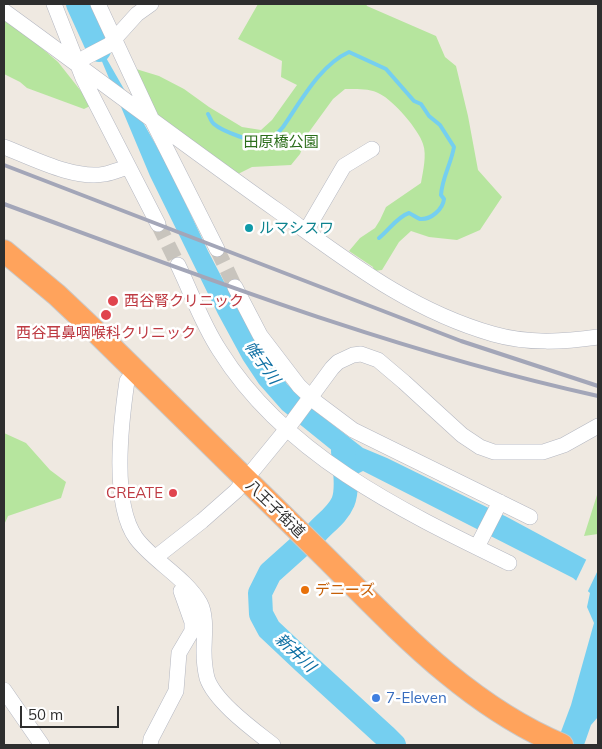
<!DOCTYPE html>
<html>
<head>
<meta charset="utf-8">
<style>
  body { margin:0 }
  #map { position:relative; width:602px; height:749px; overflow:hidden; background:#efe9e1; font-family:Mulish,sans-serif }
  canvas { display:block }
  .frame { position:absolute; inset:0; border:5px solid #2e2e2e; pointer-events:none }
  .scale { position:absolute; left:20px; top:706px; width:99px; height:22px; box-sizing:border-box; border:2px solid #2e2e2e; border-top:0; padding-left:6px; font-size:15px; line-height:18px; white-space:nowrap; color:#2e2e2e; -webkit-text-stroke:4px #fff; paint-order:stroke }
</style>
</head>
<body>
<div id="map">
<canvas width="602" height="749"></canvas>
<div class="frame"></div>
<div class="scale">50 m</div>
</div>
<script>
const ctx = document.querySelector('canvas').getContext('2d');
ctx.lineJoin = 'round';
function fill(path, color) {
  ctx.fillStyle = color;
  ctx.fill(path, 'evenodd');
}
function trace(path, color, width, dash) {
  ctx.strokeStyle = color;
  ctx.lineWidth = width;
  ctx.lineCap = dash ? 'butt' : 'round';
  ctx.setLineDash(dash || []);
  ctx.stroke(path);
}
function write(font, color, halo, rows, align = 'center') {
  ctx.font = font + ' Mulish,"Noto Sans JP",sans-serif';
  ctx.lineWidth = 5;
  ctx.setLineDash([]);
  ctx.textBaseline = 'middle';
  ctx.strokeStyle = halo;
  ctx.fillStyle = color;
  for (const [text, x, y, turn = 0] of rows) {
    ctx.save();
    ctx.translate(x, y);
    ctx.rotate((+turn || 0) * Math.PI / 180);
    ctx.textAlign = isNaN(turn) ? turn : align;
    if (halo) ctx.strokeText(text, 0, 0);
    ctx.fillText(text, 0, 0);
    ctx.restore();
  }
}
fill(new Path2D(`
  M258,4H366L367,6L436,36L445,57L456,66L468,116L478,170L502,197L480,230L457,240L429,237L411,231L399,242L382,270L374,271L373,267L349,251L360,238L375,228L380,220L386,207L421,183C423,171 427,155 423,144C419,130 393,100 380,94C370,88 356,89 345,89L333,99L309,132L300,154L291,165L252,167L236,175L158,117L136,69L159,76L184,89L209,107L242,127L261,130L272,120L297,85L281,77L282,61L238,39Z
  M4,21L16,26L58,62L92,105L84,109L27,88L20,82L4,74Z
  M4,433L26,443L50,470L66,482L61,498L8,516L4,525Z
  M597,495H598V534L584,536Z`), '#b6e59e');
fill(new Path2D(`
  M85,21L168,166L208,251L243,318L287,384L314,410L363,448L387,458L507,517L598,566V717L591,725L584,745H556L571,705L594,623L587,607L590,593L573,578L363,471L355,475L337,463L339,456L282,410L259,384L243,360L218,314L150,176Z`), '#75cff0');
fill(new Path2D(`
  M587,558L598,563V570L587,593L575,583Z`), '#efe9e1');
trace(new Path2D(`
  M208,114C210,117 211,122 214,124C222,131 255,144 265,141C273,139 278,133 283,127C301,101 320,65 349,52L386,69L414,101L421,104L429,116L440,125L454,147C451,164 442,178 441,195L444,199C443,209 431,220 420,219C417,218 413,215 409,213C397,217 389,230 379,238`), '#75cff0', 4);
trace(new Path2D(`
  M78,4L99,50
  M317,532C325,523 338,514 343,502C349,487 344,466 343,451
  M299,547L270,573L260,593L261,614L269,629L304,662L385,736L394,745`), '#75cff0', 24);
trace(new Path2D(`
  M158,224L178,265
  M217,249L235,287`), '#c8c4bd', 15, [15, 8]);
const minor = new Path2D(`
  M54,4L83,78L158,224
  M98,4L152,120L217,249
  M4,11C95,77 186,146 278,211C348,261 409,310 493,334C528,344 563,342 598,337
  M77,64L86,57L109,45L137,14L151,4
  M4,147C33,158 74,180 105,174C113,172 121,169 128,167
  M306,231L344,166L372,149
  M178,265C192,294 202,324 220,351C285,455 402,511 509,563
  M235,287L260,335L299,386L317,403L353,430L530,517
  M135,371L127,381C121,422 111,503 136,538C153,561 185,577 200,603C207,616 204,637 204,651C204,660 205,670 207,678C215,702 254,730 273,745
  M477,547L500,502
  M156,557L202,521L236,491L290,425L332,368L338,362L353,355L361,354L378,360L404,382L462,435L480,447L494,452H543L564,445L598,426
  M4,690L42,745
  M150,745L151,739L176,691L179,653L192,631V622L181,591L186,586`);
const highway = new Path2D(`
  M4,251L57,295L95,331C170,404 244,478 319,551C393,624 464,704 562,745`);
trace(minor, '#b4b7c1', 16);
trace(highway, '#c9c9c9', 24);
trace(minor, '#fff', 15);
trace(highway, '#ffa35c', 22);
trace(new Path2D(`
  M4,165L461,341L598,386
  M4,204C200,276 393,351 598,396`), '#a3a6b8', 4);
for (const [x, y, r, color] of [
  [249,228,5,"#0f9aa8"],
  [113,301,6,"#e0444e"],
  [106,315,6,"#e0444e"],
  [173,493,5,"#e0444e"],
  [305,590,5,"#e8710a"],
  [376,698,5,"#3f7fe0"]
]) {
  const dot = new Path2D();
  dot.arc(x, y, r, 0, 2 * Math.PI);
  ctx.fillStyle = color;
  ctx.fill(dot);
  trace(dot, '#fff', 2);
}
write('15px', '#2c6e1b', '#fff', [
  ["田原橋公園",281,142]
]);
write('15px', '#0d838f', '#fff', [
  ["ルマシスワ",259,228]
], 'left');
write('15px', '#be3a42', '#fff', [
  ["西谷腎クリニック",124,301],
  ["西谷耳鼻咽喉科クリニック",106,333,"center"],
  ["CREATE",163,493,"right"]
], 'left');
write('15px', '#2e2e2e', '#fff', [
  ["八王子街道",275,509,44]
]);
write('15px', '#c56008', '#fff', [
  ["デニーズ",315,590]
], 'left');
write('15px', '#366cbe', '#fff', [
  ["7-Eleven",386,698]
], 'left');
write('italic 16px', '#0d6fa3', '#fff', [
  ["帷子川",262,363,55],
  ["新井川",295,653,43]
]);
</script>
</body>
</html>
